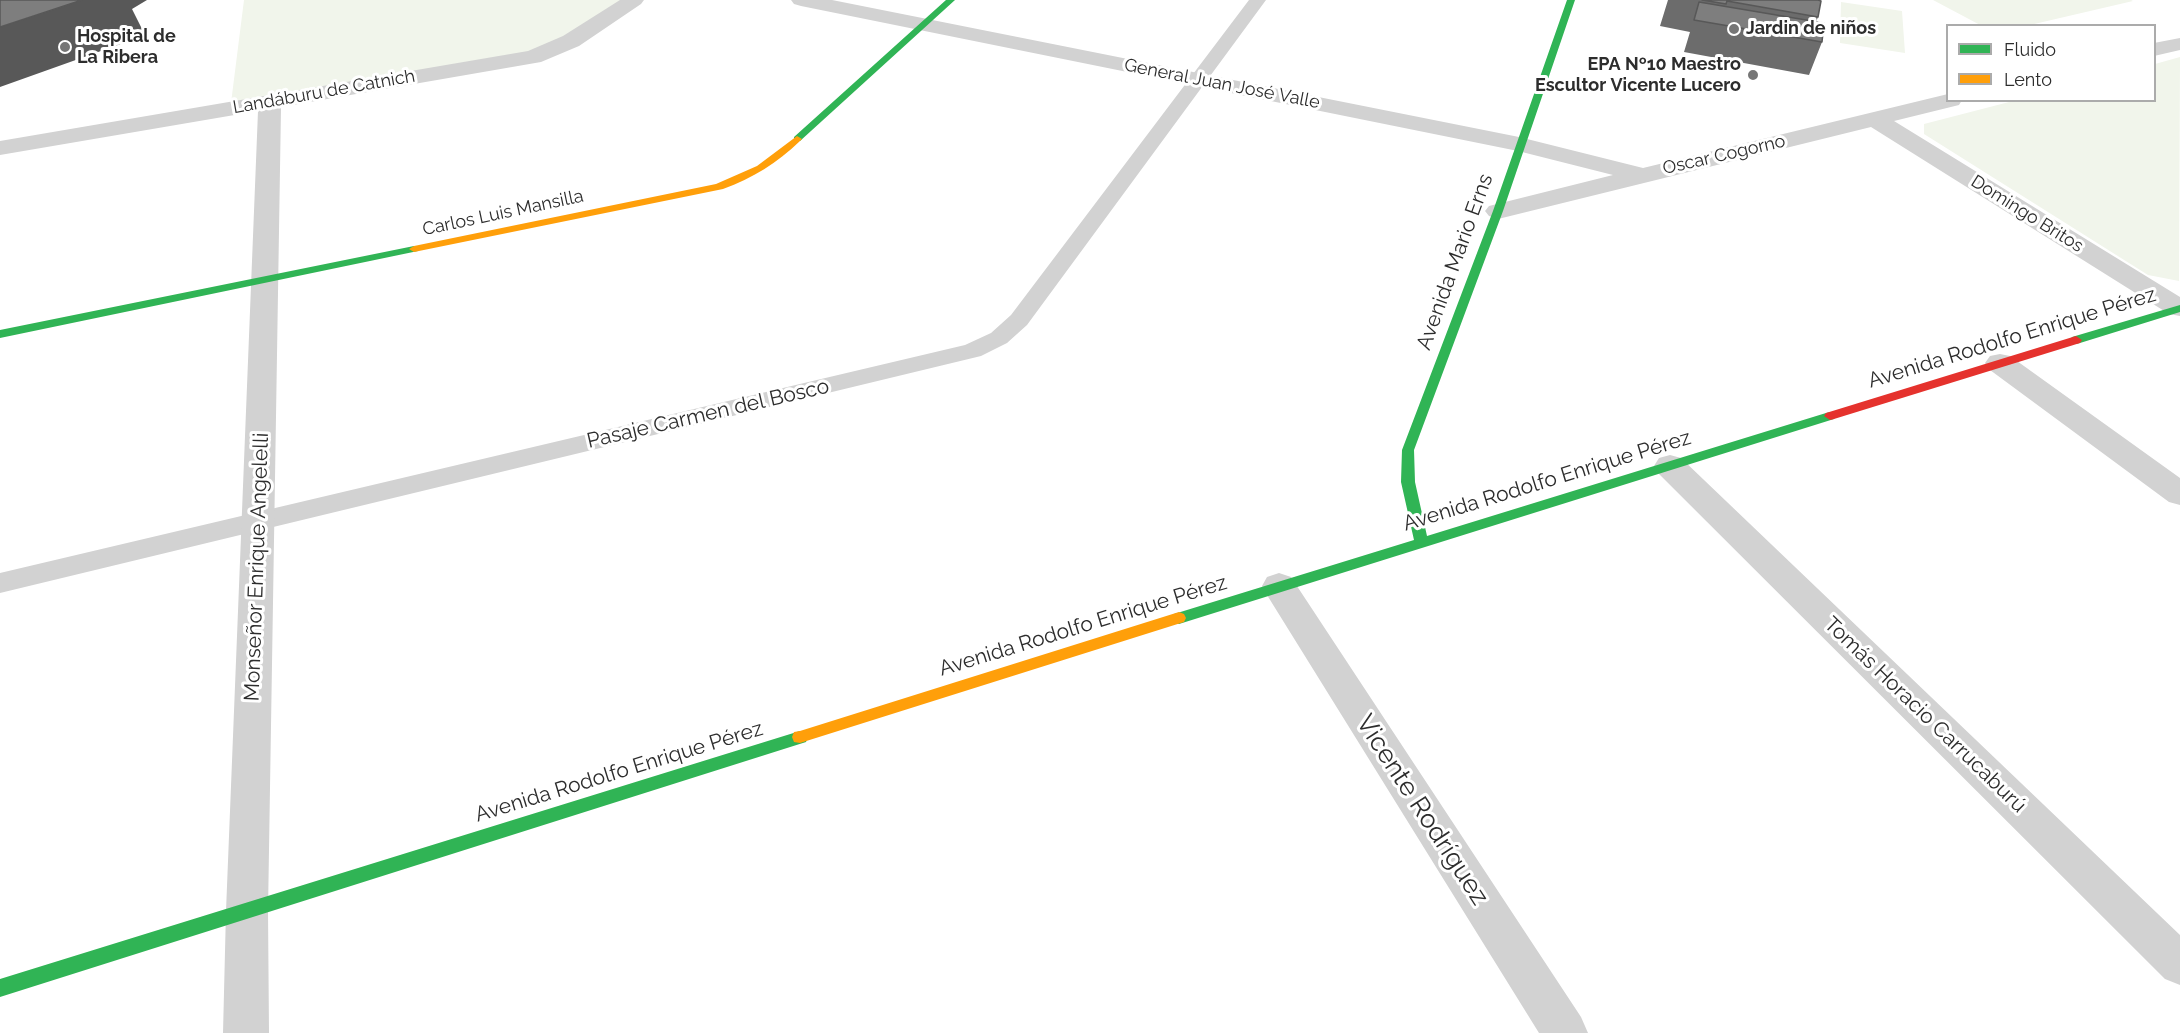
<!DOCTYPE html>
<html>
<head>
<meta charset="utf-8">
<style>
  body { margin:0 }
  #map { position:relative; width:2180px; height:1033px; overflow:hidden; background:#fff; font-family:Raleway,sans-serif }
  canvas { display:block }
  .legend { position:absolute; left:1946px; top:24px; width:210px; height:78px; box-sizing:border-box; background:#fff; border:2px solid #ababab; margin:0; padding:8px 10px; list-style:none; font-size:18px; color:#2d2d2d }
  .legend li { display:flex; align-items:center; gap:12px; height:30px }
  .legend b { width:30px; border:2px solid #ababab }
</style>
</head>
<body>
<div id="map">
<canvas width="2180" height="1033"></canvas>
<ul class="legend">
<li><b style="height:8px;background:#30b455"></b>Fluido</li>
<li><b style="height:8px;background:#ff9f0a"></b>Lento</li>
</ul>
</div>
<script>
const ctx = document.querySelector('canvas').getContext('2d');
ctx.lineJoin = 'round';
function fill(path, color) {
  ctx.fillStyle = color;
  ctx.fill(path, 'evenodd');
}
function trace(path, color, width, dash) {
  ctx.strokeStyle = color;
  ctx.lineWidth = width;
  ctx.lineCap = dash ? 'butt' : 'round';
  ctx.setLineDash(dash || []);
  ctx.stroke(path);
}
function write(font, color, halo, rows, align = 'center') {
  ctx.font = font + ' Raleway,sans-serif';
  ctx.lineWidth = 6;
  ctx.setLineDash([]);
  ctx.textBaseline = 'middle';
  ctx.strokeStyle = halo;
  ctx.fillStyle = color;
  for (const [text, x, y, turn = 0] of rows) {
    ctx.save();
    ctx.translate(x, y);
    ctx.rotate((+turn || 0) * Math.PI / 180);
    ctx.textAlign = isNaN(turn) ? turn : align;
    if (halo) ctx.strokeText(text, 0, 0);
    ctx.fillText(text, 0, 0);
    ctx.restore();
  }
}
fill(new Path2D(`
  M244,0H623L561,42L528,52L231,103Z
  M1933,0H2131L2133,1L2030,25L1982,26Z
  M1841,2L1902,11L1905,53L1840,43Z
  M2180,57L2179,281L2148,275L1924,134V124L2013,101L2154,100L2155,64Z`), '#f1f5eb');
fill(new Path2D(`
  M1249,0H1266L1027,325L1007,343L981,356L0,593V573L965,345L991,333L1011,315Z`), '#d2d2d2');
fill(new Path2D(`
  M620,0H644L641,4L579,46L541,62L281,107L268,911L269,1033H223L226,911L258,111L0,155V141L528,51L563,36Z
  M791,0H832L1519,137L1643,168L1948,94V100H1962L1959,105L1894,121L2180,297V316L2169,314L1871,127L1498,219L1489,216L1485,211L1489,206L1613,175L1518,151L801,6L794,4Z
  M2180,38V50L2154,56V43Z
  M2000,354L2010,356L2180,478V505L2169,502L1990,370L1985,363L1990,356Z
  M1670,455L1681,458L2180,935V985L2165,979L1659,474L1654,466L1659,458Z
  M1279,573L1291,577L1581,1017L1588,1033H1539L1267,595L1262,586L1267,577Z`), '#d2d2d2');
fill(new Path2D(`
  M946,0H955L800,141H794V137Z
  M1567,0H1575L1503,211L1414,450L1415,482L1427,536L1826,413L1830,412L1836,416L1834,419L1179,624L1174,622L1172,618L1174,614L1414,540L1401,482L1402,450L1493,211Z
  M414,246L418,247V251L0,338V330Z
  M2180,305V312L2080,343L2076,344L2070,340L2072,337Z
  M800,731L806,732L808,737L806,742L0,997V979Z`), '#30b455');
fill(new Path2D(`
  M797,136L802,139L800,141C777,163 753,178 723,189L414,252L409,249L414,246L716,184L757,166Z
  M1179,612L1184,614L1186,618L1184,622L800,743L794,742L792,737L794,732L800,731Z`), '#ff9f0a');
fill(new Path2D(`
  M2076,336L2082,340L2080,343L1834,419L1830,420L1824,416L1826,413Z`), '#e5322d');
fill(new Path2D(`
  M1668,0H1818V17L1816,22L1822,42L1809,75L1684,52L1690,32L1660,26Z`), '#6c6c6c');
fill(new Path2D(`
  M82,0H147L132,9L143,31L126,36L129,41L0,87V27Z`), '#585858');
const building = new Path2D(`
  M0,0H82L0,27Z
  M1702,0H1818L1821,1L1818,17L1727,1L1726,4Z
  M1699,2L1824,23L1822,42L1694,20Z`);
fill(building, '#7e7e7e');
trace(building, '#585858', 1.5);
for (const [x, y, r, color] of [
  [1734,29,6,"#767676"],
  [65,47,6,"#767676"],
  [1753,75,6,"#767676"]
]) {
  const dot = new Path2D();
  dot.arc(x, y, r, 0, 2 * Math.PI);
  ctx.fillStyle = color;
  ctx.fill(dot);
  trace(dot, '#fff', 2);
}
write('bold 18px', '#2d2d2d', '#fff', [
  ["Jardin de niños",1746,29],
  ["Hospital de",77,37],
  ["La Ribera",77,58],
  ["EPA Nº10 Maestro",1741,65,"right"],
  ["Escultor Vicente Lucero",1741,86,"right"]
], 'left');
write('18px', '#2d2d2d', '#fff', [
  ["General Juan José Valle",1222,84,11],
  ["Landáburu de Catnich",324,92,-10],
  ["Oscar Cogorno",1724,155,-13],
  ["Carlos Luis Mansilla",503,213,-12],
  ["Domingo Britos",2027,214,32]
]);
write('21px', '#2d2d2d', '#fff', [
  ["Avenida Mario Erns",1455,262,-70],
  ["Avenida Rodolfo Enrique Pérez",2012,338,-17],
  ["Pasaje Carmen del Bosco",708,414,-13],
  ["Avenida Rodolfo Enrique Pérez",1547,481,-17],
  ["Monseñor Enrique Angelelli",257,567,-88],
  ["Avenida Rodolfo Enrique Pérez",1083,626,-17],
  ["Tomás Horacio Carrucaburú",1925,715,44],
  ["Avenida Rodolfo Enrique Pérez",619,772,-17]
]);
write('26px', '#2d2d2d', '#fff', [
  ["Vicente Rodríguez",1422,810,57]
]);
</script>
</body>
</html>
